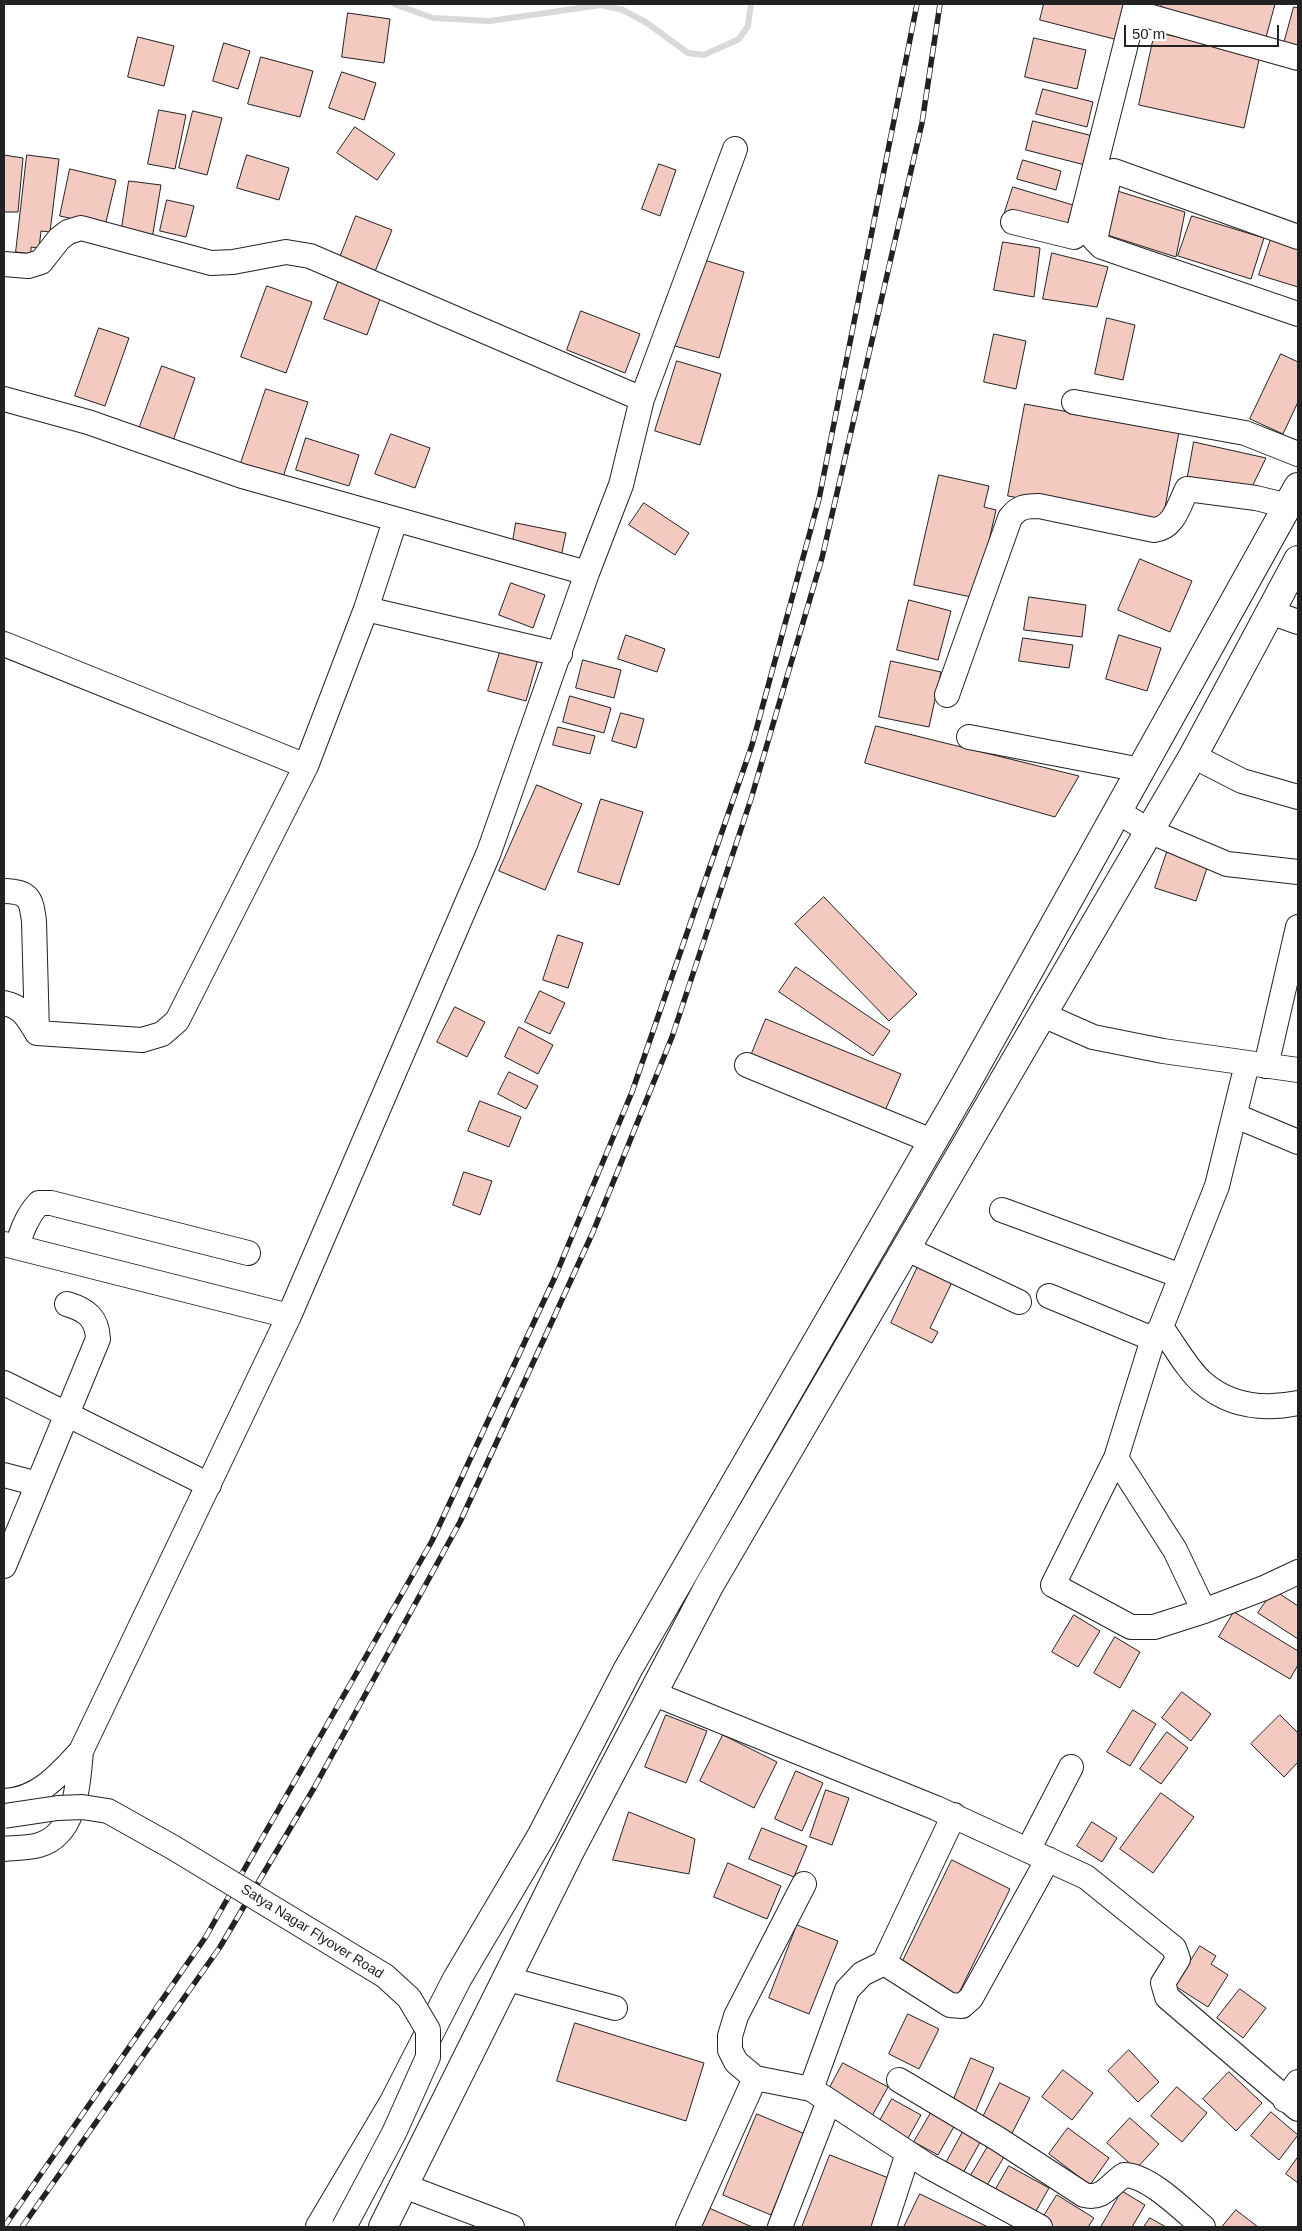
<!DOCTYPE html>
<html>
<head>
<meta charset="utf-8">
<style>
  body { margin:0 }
  #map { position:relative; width:1302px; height:2231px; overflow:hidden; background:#fff; font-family:Arial,sans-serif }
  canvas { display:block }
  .frame { position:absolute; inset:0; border:5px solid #222; pointer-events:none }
  .scale { position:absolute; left:1124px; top:25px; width:155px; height:22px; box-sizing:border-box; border:2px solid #222; border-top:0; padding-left:6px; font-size:15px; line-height:18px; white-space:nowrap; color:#222; -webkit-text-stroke:4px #fff; paint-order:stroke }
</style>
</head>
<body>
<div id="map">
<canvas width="1302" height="2231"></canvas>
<div class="frame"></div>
<div class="scale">50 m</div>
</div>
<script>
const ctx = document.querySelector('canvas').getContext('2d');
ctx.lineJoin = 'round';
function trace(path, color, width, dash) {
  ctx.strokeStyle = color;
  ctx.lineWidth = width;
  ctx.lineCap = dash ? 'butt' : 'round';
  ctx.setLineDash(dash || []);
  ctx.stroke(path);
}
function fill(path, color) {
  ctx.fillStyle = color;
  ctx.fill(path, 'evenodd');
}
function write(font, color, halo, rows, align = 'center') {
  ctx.font = font + ' Arial,sans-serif';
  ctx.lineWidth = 4;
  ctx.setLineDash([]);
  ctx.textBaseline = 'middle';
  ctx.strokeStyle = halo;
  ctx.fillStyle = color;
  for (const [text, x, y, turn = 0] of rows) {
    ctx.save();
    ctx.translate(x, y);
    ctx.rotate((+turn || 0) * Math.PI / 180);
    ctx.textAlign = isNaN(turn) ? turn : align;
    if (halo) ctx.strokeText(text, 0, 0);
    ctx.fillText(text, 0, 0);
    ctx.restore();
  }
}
trace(new Path2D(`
  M394,4L433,18L490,21L601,5L623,10L647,23L688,53L704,55L739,39L748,26L751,4`), '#d9d9d9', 6);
const building = new Path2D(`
  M1044,4H1128L1118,40L1040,20Z
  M1162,4H1275L1265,41L1159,14Z
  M1294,7L1298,8V51L1283,47Z
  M348,13L390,19L384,63L342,57Z
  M1155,32L1260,55L1244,128L1139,105Z
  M138,37L174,46L164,86L128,77Z
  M1034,38L1086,50L1077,89L1025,77Z
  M224,43L250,51L238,89L213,81Z
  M261,57L313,71L300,117L248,104Z
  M342,72L376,83L364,120L329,108Z
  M1043,89L1093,102L1087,127L1036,114Z
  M159,110L186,115L175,169L148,164Z
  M193,111L222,118L207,175L179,168Z
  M1033,121L1093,136L1085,165L1026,150Z
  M355,127L395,154L377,180L337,153Z
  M4,155L23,158L18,212H4Z
  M27,155L59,159L50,232L41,231L39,248L31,247V254L16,252Z
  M247,155L289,168L279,200L237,188Z
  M1023,160L1061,171L1056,190L1017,179Z
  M659,164L676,170L660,216L642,209Z
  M70,169L116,180L105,226L60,216Z
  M129,181L161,185L152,239L121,234Z
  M1013,187L1073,205L1065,232L1004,215Z
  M1111,189L1185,212L1176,257L1101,233Z
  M167,200L194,206L186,237L160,231Z
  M356,216L392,230L374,274L339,260Z
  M1192,216L1264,238L1251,279L1178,256Z
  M1273,233L1298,241V287L1259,275Z
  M1003,242L1040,248L1034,297L994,290Z
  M1052,253L1108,267L1097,307L1043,299Z
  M701,259L744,272L719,358L675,346Z
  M339,280L381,296L367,335L324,319Z
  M267,286L312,302L286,373L241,357Z
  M581,311L640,334L625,373L567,350Z
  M1107,318L1135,325L1123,380L1095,374Z
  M99,328L129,338L105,406L75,396Z
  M994,334L1026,341L1016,389L984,382Z
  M1281,354L1298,362V402L1283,434L1250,419Z
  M677,361L721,374L700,445L655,431Z
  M162,366L195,378L173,441L139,429Z
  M266,389L308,402L282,480L240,466Z
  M1025,404L1179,432L1162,524L1008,496Z
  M391,434L430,448L415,488L375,474Z
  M306,438L359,455L349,486L296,470Z
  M1194,442L1266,458L1250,491L1187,481Z
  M939,475L989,486L984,507L996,510L976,598L914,585Z
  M644,503L689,533L675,555L629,525Z
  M516,523L566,533L561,557L512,547Z
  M1140,559L1192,581L1170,632L1118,610Z
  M511,583L545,595L533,628L499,615Z
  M1029,597L1086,605L1082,637L1024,630Z
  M909,600L951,611L938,660L897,650Z
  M626,635L665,649L657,672L618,659Z
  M1119,635L1161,648L1147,691L1106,679Z
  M1023,638L1073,645L1069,668L1019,661Z
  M501,649L538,659L526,701L488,691Z
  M583,660L621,670L614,698L576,688Z
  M891,661L941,672L929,727L879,717Z
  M570,696L611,708L604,733L563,722Z
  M621,713L644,719L636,748L612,741Z
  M876,726L1079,776L1055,817L865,763Z
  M558,727L595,736L590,754L553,745Z
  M537,785L582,804L545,890L499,871Z
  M601,799L643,812L619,885L578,872Z
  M1167,852L1208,865L1196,901L1155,888Z
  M824,897L917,994L889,1021L795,924Z
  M558,935L583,943L568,988L543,980Z
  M796,967L890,1031L873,1056L779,992Z
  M540,991L565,1003L550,1034L525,1022Z
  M455,1007L485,1022L467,1057L437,1042Z
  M766,1019L901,1074L884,1113L750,1058Z
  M519,1027L553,1045L538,1074L505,1057Z
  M509,1072L538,1086L526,1109L498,1094Z
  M480,1101L521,1117L509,1147L468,1131Z
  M464,1172L492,1181L480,1215L453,1205Z
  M922,1258L956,1274L930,1328L938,1332L932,1343L891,1323Z
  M1274,1590L1298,1606V1639L1258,1613Z
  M1234,1612L1298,1651V1665L1290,1679L1219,1637Z
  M1074,1615L1100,1631L1078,1667L1052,1652Z
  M1115,1637L1140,1652L1120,1688L1094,1673Z
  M1182,1692L1211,1714L1191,1741L1162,1718Z
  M1133,1710L1156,1724L1130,1766L1107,1752Z
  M666,1715L707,1731L686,1783L645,1767Z
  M1280,1715L1298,1733V1762L1284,1777L1251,1744Z
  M1167,1732L1188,1748L1161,1784L1140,1769Z
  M723,1735L777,1762L754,1808L700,1781Z
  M796,1771L823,1783L802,1831L775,1819Z
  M826,1790L849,1798L832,1845L810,1837Z
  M1161,1793L1194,1817L1153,1873L1120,1849Z
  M629,1812L695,1839L689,1874L613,1860Z
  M1092,1822L1117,1838L1102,1862L1077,1846Z
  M762,1828L807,1846L794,1877L749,1859Z
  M952,1860L1010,1889L957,1997L899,1969Z
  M728,1863L781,1886L767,1919L714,1897Z
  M797,1925L838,1941L809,2014L769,1998Z
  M1200,1946L1216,1956L1211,1964L1228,1975L1208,2007L1175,1986Z
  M1240,1989L1266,2008L1243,2038L1217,2018Z
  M908,2014L939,2029L919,2069L889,2054Z
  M575,2023L704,2063L686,2121L557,2081Z
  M1129,2050L1159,2082L1138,2102L1108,2071Z
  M971,2058L994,2068L974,2115L951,2106Z
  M843,2063L888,2087L872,2116L827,2093Z
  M1063,2070L1093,2093L1072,2120L1042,2097Z
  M1229,2072L1262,2103L1236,2131L1203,2099Z
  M1000,2083L1030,2098L1010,2137L980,2123Z
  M1177,2087L1207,2113L1182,2142L1151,2116Z
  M892,2099L921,2115L907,2140L878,2124Z
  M932,2111L956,2123L938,2155L914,2142Z
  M1271,2112L1298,2135L1279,2160L1251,2136Z
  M757,2114L805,2134L771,2215L723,2195Z
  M1130,2118L1159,2144L1136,2169L1107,2143Z
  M965,2128L983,2137L963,2173L946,2163Z
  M1068,2128L1109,2158L1090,2185L1049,2154Z
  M990,2143L1007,2152L986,2187L970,2177Z
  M830,2155L891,2179L872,2227H802Z
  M1298,2157V2183L1286,2174Z
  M1009,2166L1049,2188L1032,2218L992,2196Z
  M1122,2191L1145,2205L1132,2227H1101Z
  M920,2194L988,2227H904Z
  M1057,2195L1094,2218L1088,2227H1043L1039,2224Z
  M709,2208L752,2227H700Z
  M1236,2210L1258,2227H1222Z
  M1150,2218L1166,2227H1144Z`);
fill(building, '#f3c9c0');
trace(building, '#222', 1);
const minor = new Path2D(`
  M1134,12L1298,58
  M1013,222L1074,237L1078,234L1136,4
  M1298,237L1114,171L1110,173L1095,240L1102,247L1298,314
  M4,264L28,266L41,262L59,239L68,232L81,228L211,263L233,262L286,252L310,256L642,399
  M4,399L88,422L242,476L587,573
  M1074,402L1245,433L1298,454
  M366,609L560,654
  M1270,612L1298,622
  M4,644L306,766
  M947,695L1010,518C1018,507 1025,506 1039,506L1154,530C1174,528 1179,505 1187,489L1256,498L1288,506
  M969,737L1141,770
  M1193,756L1242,781L1298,797
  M1117,811L1149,831L1227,864L1298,872
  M4,891C29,892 31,898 34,921L37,1033
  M4,1003C23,1007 27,1017 37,1033L142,1040L162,1034L177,1021L306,766L366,609L395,521
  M1041,1014L1093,1037L1163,1051L1298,1070
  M1247,1064L1217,1186L1161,1327C1172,1342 1189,1372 1203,1383C1231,1407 1264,1410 1298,1403
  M747,1065L932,1141
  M1266,1066L1298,927
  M1236,1116L1298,1142
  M1002,1210L1181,1276
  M4,1244L289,1316
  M17,1247C22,1230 27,1216 39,1203H51L248,1253
  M905,1248L1019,1302
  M1049,1296L1153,1339
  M1161,1327L1153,1339L1116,1458L1053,1585L1131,1627H1154L1204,1611
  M4,1383L209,1485
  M1116,1458L1175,1550L1204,1611L1264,1588L1298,1572
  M4,1475L38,1484
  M4,1566L98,1339C97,1318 87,1310 67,1304
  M652,1693L936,1808L1086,1877L1174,1948L1178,1959L1163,1983L1167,1997L1298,2109
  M4,1801C38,1800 60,1774 81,1751L289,1316L489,852L587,573L621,485L642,399L735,149
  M4,1849C15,1848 28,1848 39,1845C77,1834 78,1783 81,1751
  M1028,1850L1071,1767
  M804,1884L736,2016L730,2036V2050L736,2062L755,2078L811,2089L928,2166L1040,2227
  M884,1963L950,2005L962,2006L971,1998L1048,1859
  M508,1979L615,2008
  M899,2080L998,2139L1084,2195C1103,2200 1109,2185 1124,2175C1149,2175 1184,2211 1203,2227
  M811,2089L847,1990L862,1974L884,1963L954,1815
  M1285,2100L1298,2082
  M404,2186L512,2227
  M688,2227L755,2078
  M780,2227L829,2101
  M884,2227L908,2153`);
const major = new Path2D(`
  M320,2227L393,2104L457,1979L542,1835L628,1669L963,1089L1298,487
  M383,2227L571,1849L709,1586L1193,756L1298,560`);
trace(minor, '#222', 26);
trace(major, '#222', 30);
trace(minor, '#fff', 24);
trace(major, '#fff', 28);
const rail = new Path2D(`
  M4,2227L205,1938L432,1541L555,1277L632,1092L752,745L819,499L917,4
  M22,2227L220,1947L314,1788L460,1522L593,1232L672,1037L751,799L822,558L922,123L940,4`);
trace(rail, '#222', 5.5);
trace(rail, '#fff', 4, [11]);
const minorBridge = new Path2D(`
  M4,1816L58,1808L82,1807L108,1811L174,1848L385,1976L409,1998L428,2030V2057L394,2133L344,2227`);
trace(minorBridge, '#222', 26, []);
trace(minorBridge, '#fff', 24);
write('14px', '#222', '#fff', [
  ["Satya Nagar Flyover Road",312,1932,32]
]);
</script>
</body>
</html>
